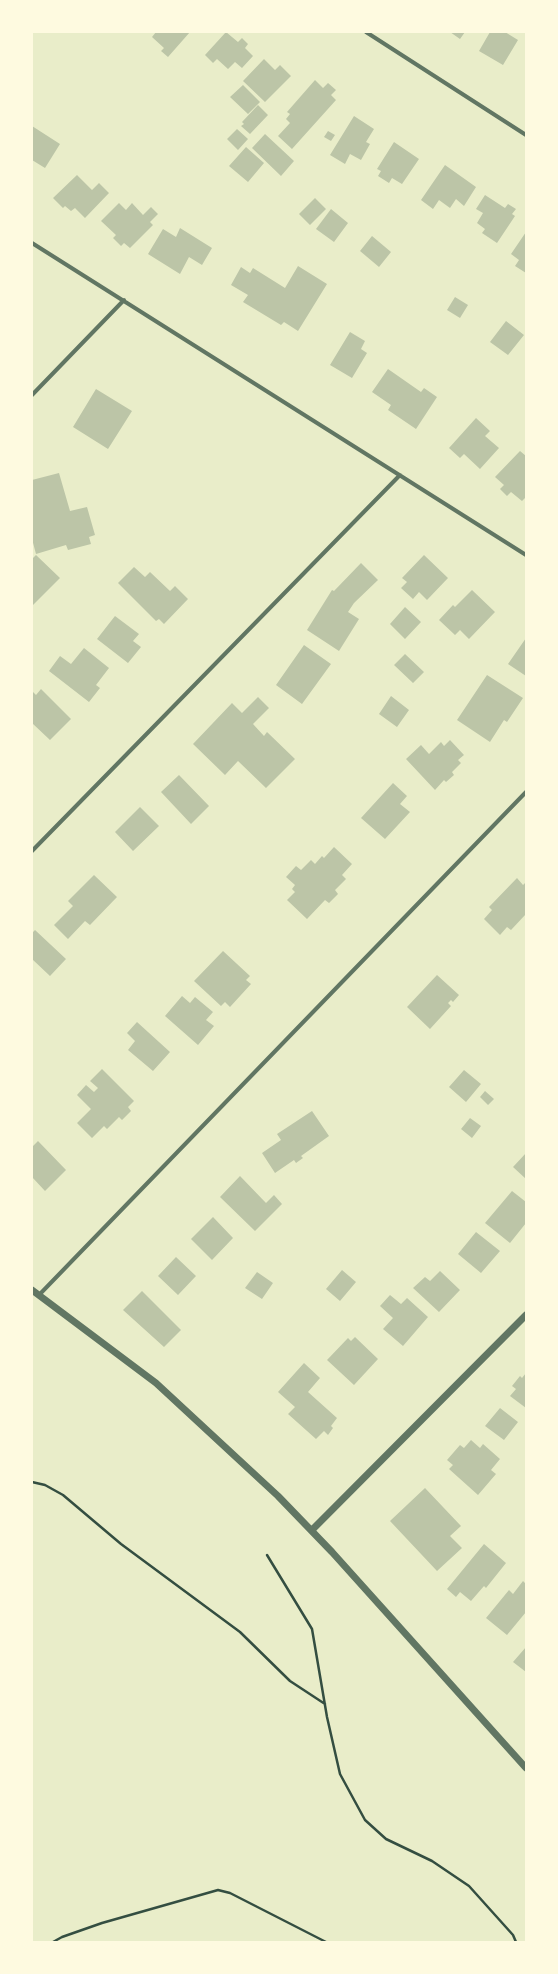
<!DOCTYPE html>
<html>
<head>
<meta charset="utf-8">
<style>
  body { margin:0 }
  #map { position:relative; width:558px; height:1974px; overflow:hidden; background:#e9edc9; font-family:"IBM Plex Serif",serif }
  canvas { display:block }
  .frame { position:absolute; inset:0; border:33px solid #fefae0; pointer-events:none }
</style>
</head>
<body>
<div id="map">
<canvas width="558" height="1974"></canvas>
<div class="frame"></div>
</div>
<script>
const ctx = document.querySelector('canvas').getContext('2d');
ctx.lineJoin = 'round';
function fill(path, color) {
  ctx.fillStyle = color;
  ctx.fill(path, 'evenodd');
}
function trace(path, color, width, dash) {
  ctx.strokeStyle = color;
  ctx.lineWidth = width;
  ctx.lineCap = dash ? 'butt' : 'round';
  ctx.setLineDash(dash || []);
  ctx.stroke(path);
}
fill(new Path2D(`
  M156,32H190L168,57L161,51L164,48L152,37Z
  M226,32L238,42L242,38L248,44L245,48L253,56L242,68L235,62L228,69L217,59L213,63L205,55Z
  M450,32H465L460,39Z
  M490,32H505L518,40L503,65L479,51Z
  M264,59L275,70L280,65L291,76L265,102L243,81Z
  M315,80L323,88L328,83L336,90L331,95L336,100L292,149L278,136L290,123L286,119L290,114L287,112Z
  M243,85L260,102L248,114L230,97Z
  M258,105L268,115L250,134L241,126L244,124L242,122Z
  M354,116L374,129L366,142L370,144L361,160L350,154L345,164L330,155Z
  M32,126L60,144L45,168L32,160Z
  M237,129L248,139L238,150L227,139Z
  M328,131L335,135L331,141L324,137Z
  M265,134L294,161L281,176L252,148Z
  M394,142L419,159L402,184L392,178L389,183L378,176L381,171L377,169Z
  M246,147L264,163L248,182L229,166Z
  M445,165L476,187L464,206L456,199L450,208L439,200L433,209L421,200Z
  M77,175L92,190L99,183L109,193L85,218L75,208L71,211L65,206L63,208L53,198Z
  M485,195L505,208L508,204L516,209L512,214L515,216L497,243L482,233L485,229L477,223L483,213L476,209Z
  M315,198L326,209L310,225L299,214Z
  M119,203L126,210L132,203L143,215L151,207L158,214L150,222L153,225L130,248L124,243L121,246L113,238L116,235L101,221Z
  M331,209L348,223L334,242L316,229Z
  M180,228L212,248L202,265L189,257L180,274L148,254L163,229L176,237Z
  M526,232V273L515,266L519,260L511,254Z
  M372,236L391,252L379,267L360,251Z
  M298,266L327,284L298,331L284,322L281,325L243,302L248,295L231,285L241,267L250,273L253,268L285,288Z
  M455,297L468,305L460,318L447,310Z
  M506,321L524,335L508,355L490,342Z
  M350,332L365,341L361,349L367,353L352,378L330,365Z
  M388,369L421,392L424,388L437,397L416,429L388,410L391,405L372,392Z
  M96,389L132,411L108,449L73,427Z
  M476,418L490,431L485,436L499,448L480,469L464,454L460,458L449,448Z
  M520,451L526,456V497L522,501L511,492L507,496L500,489L504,485L495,477Z
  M59,473L70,511L87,507L95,535L89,537L91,544L68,550L66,545L36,554L32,539V480Z
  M36,555L60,578L32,606V559Z
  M424,555L448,578L427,600L419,592L413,599L401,588L407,582L402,578Z
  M361,563L378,580L354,603L348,612L359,619L339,651L307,630L332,590L334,591Z
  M134,567L145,577L150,572L170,591L175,586L188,599L164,624L159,619L156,621L118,583Z
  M472,590L495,612L469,639L460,630L455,635L439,620L453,605L455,607Z
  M405,607L421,622L405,639L390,624Z
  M115,616L139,634L133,641L141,647L128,663L97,639Z
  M526,638V676L508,664Z
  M304,645L331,664L302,704L276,685Z
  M84,648L109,668L96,685L100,688L89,702L49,671L60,656L71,664Z
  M405,654L424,672L413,683L394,665Z
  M487,675L523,698L507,722L504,720L490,742L457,720Z
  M41,689L71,719L50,740L32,723V691L36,695Z
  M391,696L409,710L397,727L379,714Z
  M258,697L269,708L253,724L264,736L267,732L295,759L266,788L238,761L225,775L193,744L232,703L242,713Z
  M450,740L464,755L458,760L461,763L452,772L454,775L446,782L444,780L435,790L406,759L421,745L429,754L441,742L444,746Z
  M179,775L209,806L191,824L161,792Z
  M393,783L407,796L400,804L410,812L385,839L361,818Z
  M140,807L159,826L133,851L115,832Z
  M334,847L352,864L342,875L346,879L335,890L338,894L329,903L325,900L307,919L287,900L295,892L292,889L295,885L286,877L296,866L301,870L311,860L315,864L322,856L324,858Z
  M94,875L117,897L90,925L85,921L68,939L54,925L73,906L68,901Z
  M517,878L523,885L526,882V914L511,930L507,927L500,935L484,919L492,910L489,907Z
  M35,930L66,959L50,976L32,959V933Z
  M223,951L250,976L246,980L251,984L230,1007L225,1002L221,1006L194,981Z
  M437,975L459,995L453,1002L451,1000L448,1003L451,1006L430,1029L407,1007Z
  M182,996L190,1003L195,997L213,1012L206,1020L214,1026L198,1045L165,1016Z
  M137,1022L170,1052L153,1071L128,1050L135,1041L127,1033Z
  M102,1069L134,1101L128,1107L131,1111L122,1120L119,1117L107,1129L104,1126L92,1138L77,1123L91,1109L77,1095L86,1085L94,1092L98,1088L90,1081Z
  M464,1070L481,1084L466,1102L449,1087Z
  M485,1091L494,1099L488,1105L480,1097Z
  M312,1111L329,1136L301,1156L303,1158L296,1163L294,1160L275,1173L262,1153L281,1140L277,1134Z
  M470,1118L481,1126L472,1138L461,1129Z
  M38,1141L66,1170L45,1191L32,1177V1147Z
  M526,1153V1179L513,1167Z
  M240,1176L266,1203L274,1195L282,1204L255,1231L220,1197Z
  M512,1191L526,1202V1223L510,1243L485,1223Z
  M213,1217L233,1238L212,1260L191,1239Z
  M476,1232L500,1251L481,1273L458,1254Z
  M176,1257L196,1276L178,1295L158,1276Z
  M342,1270L356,1282L340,1301L326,1289Z
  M440,1271L460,1290L439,1312L413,1288L425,1277L430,1281Z
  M257,1272L273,1283L262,1299L245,1288Z
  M142,1291L181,1330L164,1347L123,1310Z
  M390,1295L401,1304L407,1298L428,1317L403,1346L383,1329L393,1318L380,1306Z
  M355,1337L378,1359L354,1385L327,1360L348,1338L351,1341Z
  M304,1363L320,1378L308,1392L337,1418L331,1426L333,1428L328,1435L324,1431L316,1439L288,1414L295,1407L278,1392Z
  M526,1373V1408L510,1396L516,1389L512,1386L520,1376L522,1378Z
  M500,1408L518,1422L504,1440L485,1426Z
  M471,1440L480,1448L483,1444L500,1459L491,1470L496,1474L478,1495L449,1469L453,1465L447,1460L460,1445L464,1448Z
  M425,1488L461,1526L450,1536L462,1548L437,1571L390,1521Z
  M484,1544L506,1563L486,1588L484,1586L471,1601L460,1592L456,1597L447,1589Z
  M523,1581L526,1584V1612L507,1635L486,1618L509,1590L513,1594Z
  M526,1647V1672L513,1662Z`), '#bcc5a7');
trace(new Path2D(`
  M32,1482L45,1485L63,1495L121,1544L240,1632L290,1681L325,1704
  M267,1555L312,1629L327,1717L340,1774L365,1820L386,1839L432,1861L469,1886L513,1935L516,1942
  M53,1942L62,1937L102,1923L218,1890L230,1893L326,1942`), '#344e41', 2.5);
trace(new Path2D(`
  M366,32L526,135
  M32,243L526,555
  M32,395L124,300
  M32,851L400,475
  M39,1295L526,792`), '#617663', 4);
trace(new Path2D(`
  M32,1290L156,1383L278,1496L332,1552L526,1768
  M312,1530L526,1315`), '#617663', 7);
</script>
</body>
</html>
